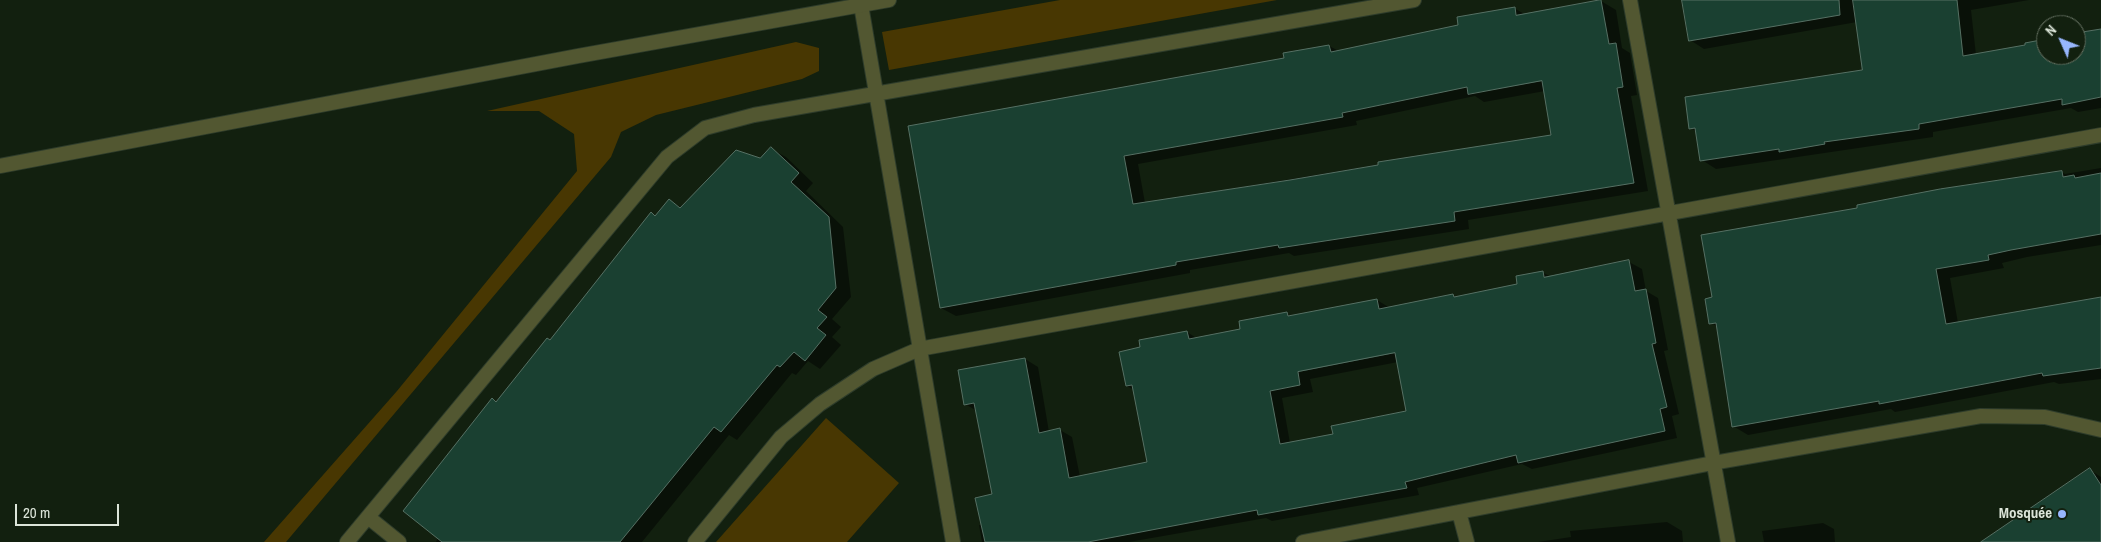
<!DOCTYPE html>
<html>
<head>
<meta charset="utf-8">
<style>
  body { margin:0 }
  #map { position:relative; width:2101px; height:542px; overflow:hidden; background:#12200f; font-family:"Archivo Narrow",sans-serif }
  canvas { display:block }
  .north { position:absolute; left:2036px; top:15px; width:50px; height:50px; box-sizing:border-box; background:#12200f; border:1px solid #636f60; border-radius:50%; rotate:314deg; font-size:14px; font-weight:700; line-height:20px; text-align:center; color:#dce5d9 }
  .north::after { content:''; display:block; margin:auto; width:18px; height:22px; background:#97b6fd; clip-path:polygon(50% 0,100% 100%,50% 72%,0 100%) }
  .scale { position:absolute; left:15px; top:504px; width:104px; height:22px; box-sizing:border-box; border:2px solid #dce5d9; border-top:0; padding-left:6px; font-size:15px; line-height:18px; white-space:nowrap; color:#dce5d9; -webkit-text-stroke:4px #12200f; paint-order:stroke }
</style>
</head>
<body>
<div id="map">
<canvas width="2101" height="542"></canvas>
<div class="north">N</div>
<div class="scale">20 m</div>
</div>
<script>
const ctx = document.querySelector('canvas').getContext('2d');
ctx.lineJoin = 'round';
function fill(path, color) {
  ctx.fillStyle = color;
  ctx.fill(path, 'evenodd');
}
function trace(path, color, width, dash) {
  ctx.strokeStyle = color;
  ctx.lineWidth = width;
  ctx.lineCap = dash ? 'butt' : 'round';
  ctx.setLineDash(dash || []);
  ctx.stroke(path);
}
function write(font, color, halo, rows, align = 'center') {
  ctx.font = font + ' "Archivo Narrow",sans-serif';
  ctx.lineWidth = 4;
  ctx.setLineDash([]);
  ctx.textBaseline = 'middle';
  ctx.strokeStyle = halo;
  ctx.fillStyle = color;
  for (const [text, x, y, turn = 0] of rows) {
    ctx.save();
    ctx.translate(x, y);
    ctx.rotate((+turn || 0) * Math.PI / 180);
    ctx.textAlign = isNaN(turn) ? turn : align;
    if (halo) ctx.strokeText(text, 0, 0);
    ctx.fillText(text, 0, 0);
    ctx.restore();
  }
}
fill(new Path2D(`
  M1060,0H1277L889,70L882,32Z
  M796,42L819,48V71L802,79L656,115L621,132L611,157L286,542H264L397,391L577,171L574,134L539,111H487Z
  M826,418L899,483L847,542H716Z`), '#483702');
fill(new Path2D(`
  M1683,0H2029L1971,10L1976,55L2046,41V55H2076V35L2101,30V108L2078,112L2071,108L1933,132V137L1716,169L1702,160L1697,132L1691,128L1864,71L1857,22L1704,49L1690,40Z
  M1601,1L1616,10L1622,48L1630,53L1637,95L1631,96L1648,191L1468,220L1469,229L1294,256L1289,253L1190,270V273L956,316L941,308L909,127L1285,59L1329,46L1339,51L1460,26L1514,8L1526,15ZM1545,91L1553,136L1145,203L1138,164L1357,125L1356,121L1475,96L1484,102Z
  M771,149L786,157L813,183L806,191L843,227L851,297L832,319L841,327L832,337L841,345L820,369L808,361L796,375L792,373L737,440L729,435L642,542H436L497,403L669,200L682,208L760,160Z
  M2101,168V245L2027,257L2002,263L2004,268L1950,278L1958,323L2101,298V379L2059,384L2054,382L1895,412L1891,409L1748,435L1733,426L1718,327L1711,323L2062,172L2065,174Z
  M1629,262L1642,269L1646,291L1658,298L1668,350L1664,351L1679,414L1672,416L1677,438L1532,469L1522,464L1417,488L1419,495L1272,521L1266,518L1129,542H982L979,525H983L994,495L977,411L965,404L1025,359L1038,367L1049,432L1060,430L1072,437L1080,477L1148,463L1134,390L1127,386L1142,348L1187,332L1198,339L1242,330L1286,313L1293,317L1377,300L1390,308L1453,295L1458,298L1519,285L1542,272L1551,277ZM1398,362L1408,412L1334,435L1290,443L1282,398L1313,392L1310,379Z
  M2090,470L2101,477V542H1983Z
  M1667,522L1682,531L1683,542H1538L1571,537L1570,531Z
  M1823,523L1834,529L1835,542H1764L1762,531Z`), '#0007');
const building = new Path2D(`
  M1601,0L1609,44L1616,43L1623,87L1617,88L1634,183L1454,212L1455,221L1279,248L1278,245L1176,262V265L940,308L908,126L1284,58L1283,53L1329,45L1331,52L1458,25L1457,17L1515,7L1516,15ZM1542,81L1551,135L1378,162V165L1290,180L1133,204L1124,156L1343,117L1342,113L1467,87L1468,94Z
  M1682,0H1839L1840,15L1689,41Z
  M1853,0H1957L1963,56L2025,45V43L2046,39V55H2076V33L2101,29V97L2062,105V99L1919,124V129L1824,142L1825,144L1779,152V149L1700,161L1695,128L1689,129L1685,97L1862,70Z
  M771,147L799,173L791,182L829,217L836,288L818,310L827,317L817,328L826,335L805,361L794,352L780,367L777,365L721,432L714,427L620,542H442L403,511L492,398L496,402L547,338L550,340L651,212L655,216L669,199L680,208L736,150L760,158Z
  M2062,171L2063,177L2074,175L2075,178L2101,173V234L2011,250L1988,255L1989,260L1936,269L1946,324L2101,297V368L2043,376L2042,373L1879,404V401L1732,427L1716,323L1709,324L1705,299L1712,297L1701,235L1857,208V205L1940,189Z
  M1629,260L1635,291L1646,289L1656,343L1652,344L1667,407L1660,409L1665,431L1518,463L1516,455L1405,482L1407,488L1258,515L1257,510L1088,542H985L975,498L992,494L974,403L964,405L958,370L1025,358L1039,433L1060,428L1069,478L1147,462L1132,385L1126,386L1119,352L1140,347L1139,340L1187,331L1189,339L1240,329L1239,321L1287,312L1288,316L1377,299L1379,309L1453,294L1454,297L1517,284L1516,276L1543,271L1544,277ZM1395,353L1406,411L1331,426L1333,434L1280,444L1270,391L1300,385L1298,372Z
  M2090,468L2101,485V542H1981Z`);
fill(building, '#1a4031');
trace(building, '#567064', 1);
const minor = new Path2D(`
  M1630,0L1728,542
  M861,5L953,542
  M1459,512L1467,542
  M368,517L399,542
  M347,542L667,157L705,128L754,115L1414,0
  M695,542L781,437L820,404L873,369L919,349L2101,135
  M1303,542L1713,463L1981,416L2045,417L2101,430`);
const tertiary = new Path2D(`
  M0,166L578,56L889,0`);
trace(minor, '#2e3c2b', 16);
trace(tertiary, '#2e3c2b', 16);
trace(minor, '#525731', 14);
trace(tertiary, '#525731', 14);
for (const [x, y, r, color] of [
  [2062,514,5,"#97b6fd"]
]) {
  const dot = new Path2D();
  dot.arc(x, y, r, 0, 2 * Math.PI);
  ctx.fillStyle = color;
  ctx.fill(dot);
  trace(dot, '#12200f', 2);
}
write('bold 15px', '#dce5d9', '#12200f', [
  ["Mosquée",2052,514]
], 'right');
</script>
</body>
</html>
